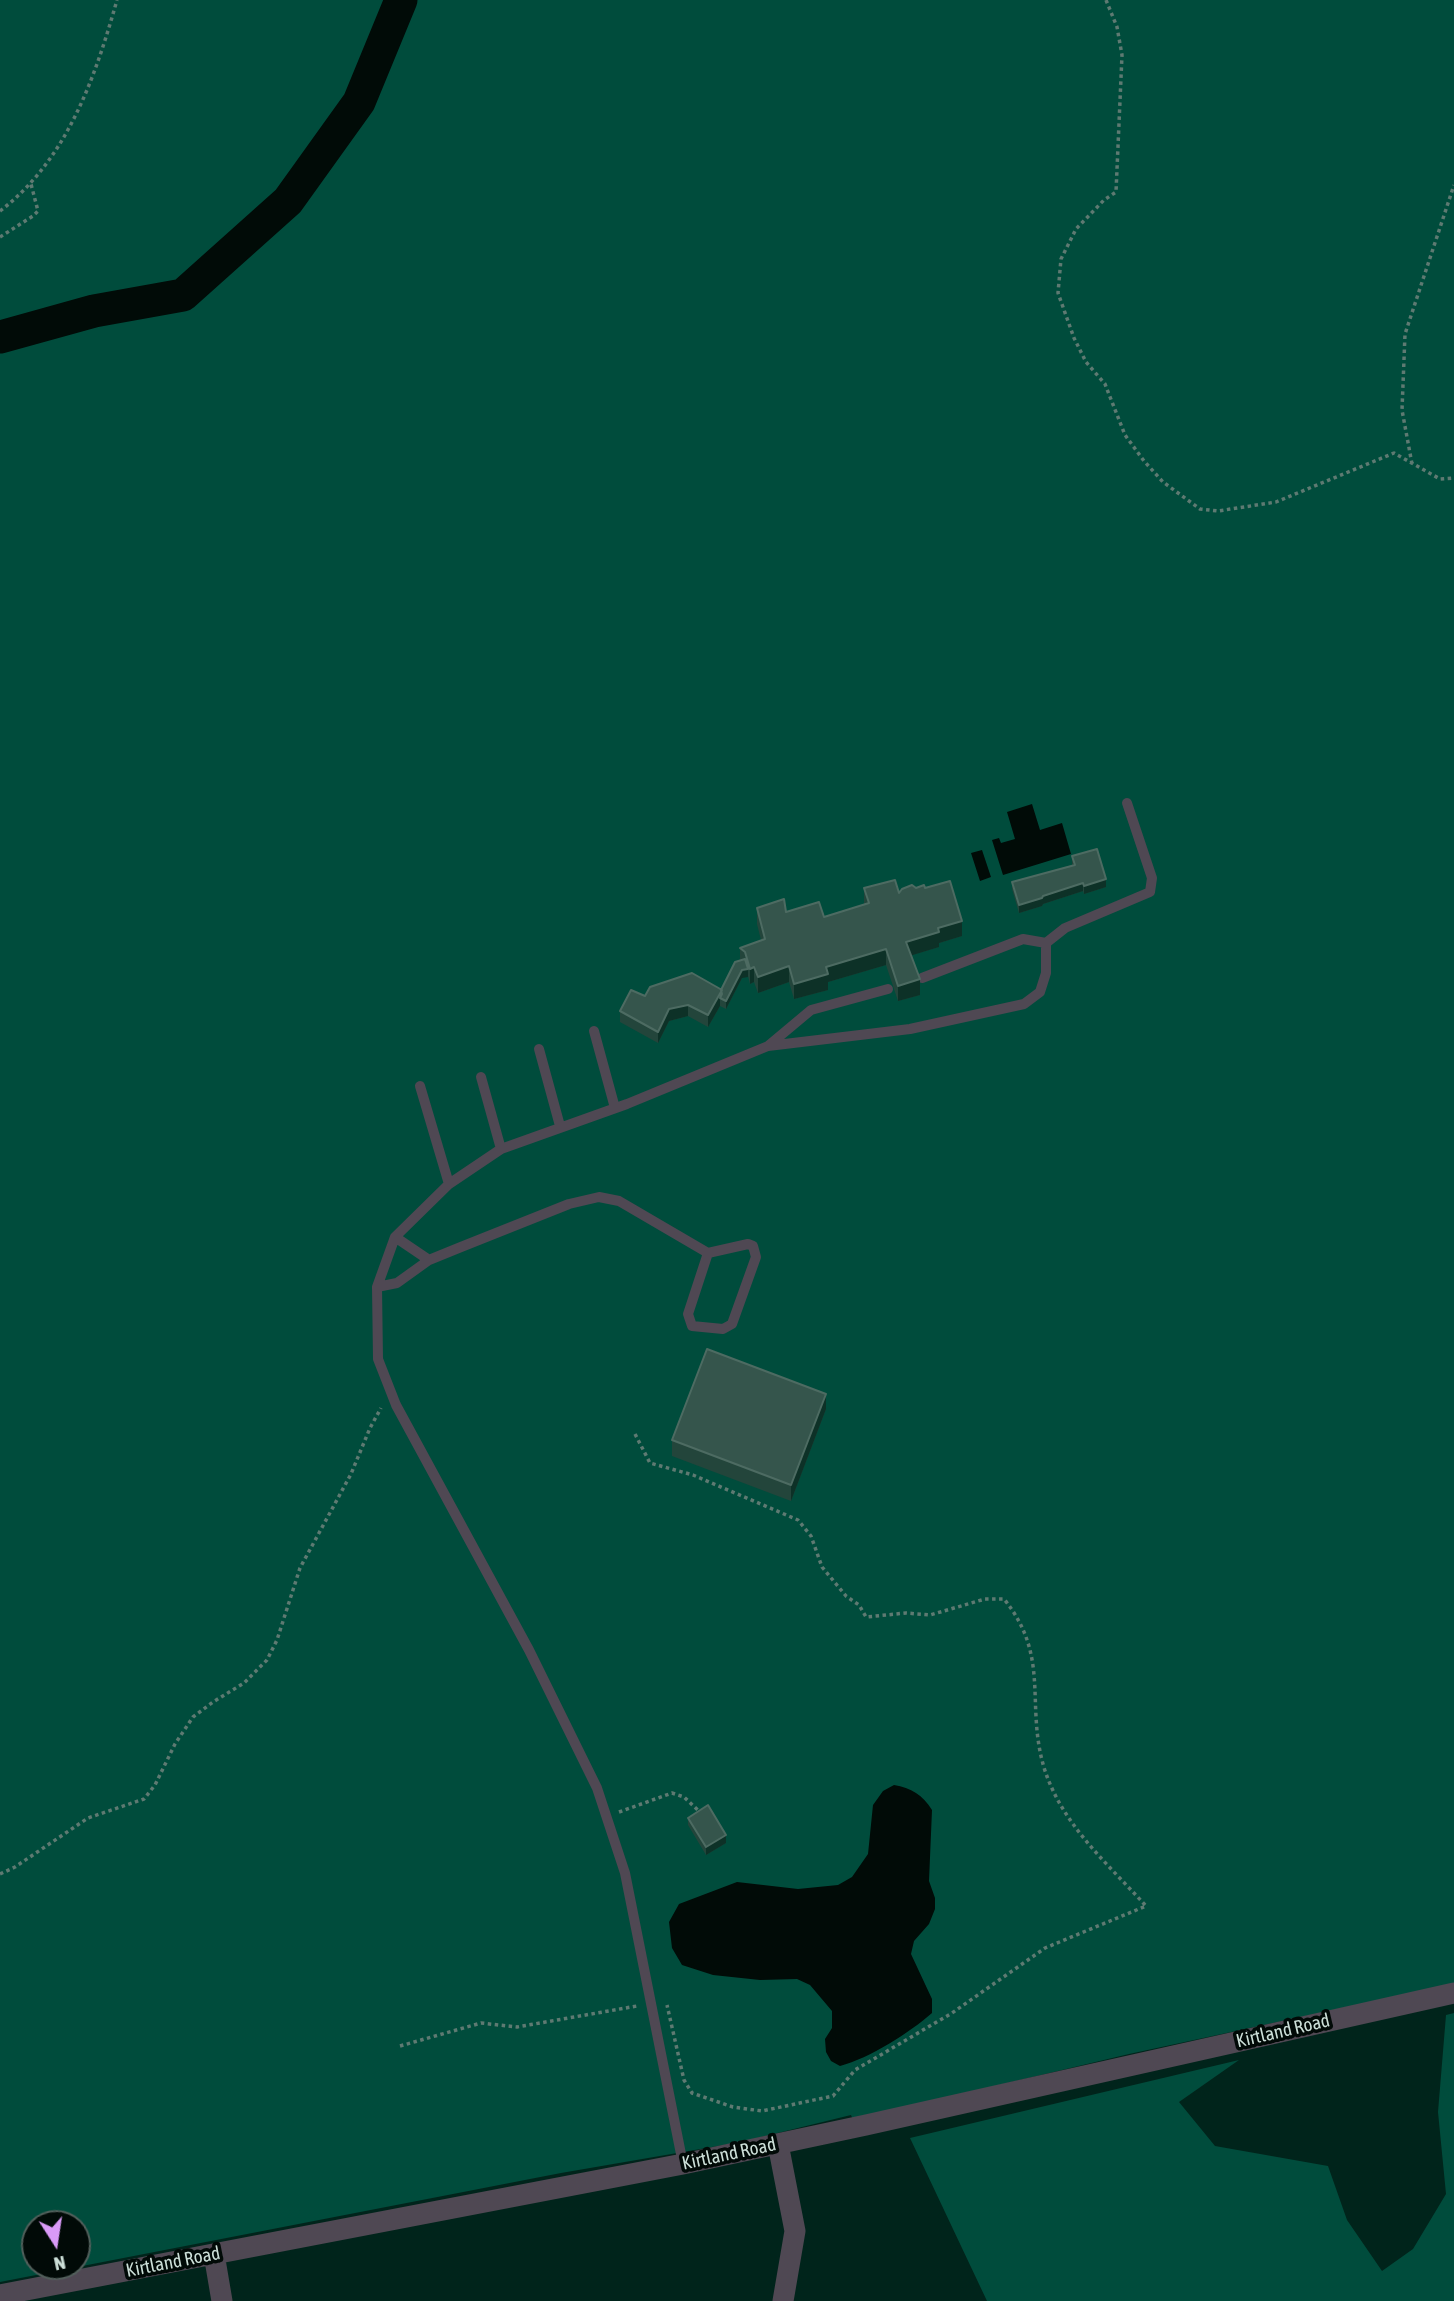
<!DOCTYPE html>
<html>
<head>
<meta charset="utf-8">
<style>
  body { margin:0 }
  #map { position:relative; width:1454px; height:2301px; overflow:hidden; background:#00241b; font-family:"Asap Condensed",sans-serif }
  canvas { display:block }
  .north { position:absolute; left:21px; top:2210px; width:70px; height:70px; box-sizing:border-box; background:#010a07; border:2px solid #525f5b; border-radius:50%; rotate:168deg; font-size:19px; font-weight:700; line-height:28px; text-align:center; color:#ccdfd8 }
  .north::after { content:''; display:block; margin:auto; width:24px; height:32px; background:#d99af7; clip-path:polygon(50% 0,100% 100%,50% 72%,0 100%) }
</style>
</head>
<body>
<div id="map">
<canvas width="1454" height="2301"></canvas>
<div class="north">N</div>
</div>
<script>
const ctx = document.querySelector('canvas').getContext('2d');
ctx.lineJoin = 'round';
function fill(path, color) {
  ctx.fillStyle = color;
  ctx.fill(path, 'evenodd');
}
function trace(path, color, width, dash) {
  ctx.strokeStyle = color;
  ctx.lineWidth = width;
  ctx.lineCap = dash ? 'butt' : 'round';
  ctx.setLineDash(dash || []);
  ctx.stroke(path);
}
function write(font, color, halo, rows, align = 'center') {
  ctx.font = font + ' "Asap Condensed",sans-serif';
  ctx.lineWidth = 7;
  ctx.setLineDash([]);
  ctx.textBaseline = 'middle';
  ctx.strokeStyle = halo;
  ctx.fillStyle = color;
  for (const [text, x, y, turn = 0] of rows) {
    ctx.save();
    ctx.translate(x, y);
    ctx.rotate((+turn || 0) * Math.PI / 180);
    ctx.textAlign = isNaN(turn) ? turn : align;
    if (halo) ctx.strokeText(text, 0, 0);
    ctx.fillText(text, 0, 0);
    ctx.restore();
  }
}
fill(new Path2D(`
  M0,0H1454V1984L1129,2054L853,2120L851,2115L741,2142L561,2173L0,2282ZM35,2224H77V2266H35Z
  M1454,2013V2301H987L910,2138L1239,2060L1179,2102L1215,2146L1328,2166L1347,2220L1382,2271L1413,2249L1446,2194L1438,2112L1446,2015Z`), '#004c3c');
fill(new Path2D(`
  M1032,804L1040,830L1062,823L1071,854L1003,875L992,840L999,838L1001,843L1015,839L1007,812Z
  M982,850L991,877L980,881L971,853Z
  M894,1785C911,1788 923,1795 932,1810L929,1881L935,1898V1909L929,1924L914,1941L911,1954L932,1999V2013C909,2033 870,2058 840,2066L831,2061L826,2052L825,2039L832,2028V2011L810,1985L797,1979L760,1980L713,1975L682,1965L672,1948L669,1922L679,1904L737,1882L798,1889L838,1885L852,1877L868,1854L873,1805L883,1791Z`), '#010b07');
trace(new Path2D(`
  M0,337L94,311L183,295L288,201L359,102L401,0`), '#010b07', 33);
trace(new Path2D(`
  M1106,0L1117,27L1122,55L1116,192L1104,200L1076,229L1061,259L1058,293L1074,338L1086,362L1105,384L1125,435L1144,461L1163,482L1200,509L1218,511L1276,502L1394,453L1440,479L1454,478
  M0,211C67,160 95,78 117,0
  M0,237L33,216L38,211L31,184
  M1412,464L1402,410L1405,334L1454,185
  M635,1434L650,1463L693,1475L798,1520L811,1536L822,1567L846,1596L859,1605L866,1617L906,1613L930,1615L985,1599H1004C1050,1656 1026,1702 1043,1764C1059,1822 1107,1863 1146,1906L1045,1948L952,2013L855,2070L833,2096L762,2111L733,2107L692,2093L684,2080L667,2005
  M619,1812L672,1793L684,1797L702,1814
  M0,1874L15,1867L88,1818L144,1799L155,1785L175,1744L193,1717L213,1702L244,1683L267,1660L277,1640L300,1568L351,1474L370,1428L381,1408
  M400,2046L481,2023L517,2027L637,2006`), '#5e7a72', 3.5, [3.5, 3.5]);
trace(new Path2D(`
  M922,978L1023,939L1046,943
  M594,1031L615,1108
  M768,1046L811,1010L888,989
  M539,1049L560,1126
  M481,1077L501,1149
  M420,1086L449,1184
  M395,1237L429,1260
  M377,1287L397,1283L429,1260L461,1247L569,1204L599,1197L619,1201L708,1253L748,1244L753,1246L756,1257L732,1324L723,1329L692,1326L688,1314L708,1253
  M683,2164L625,1873L597,1788L529,1650L396,1405L378,1359L377,1287L395,1237L449,1184L501,1149L627,1104L768,1046L910,1029L1024,1004L1040,992L1046,973V943L1065,928L1150,892L1152,878L1127,803`), '#4f4853', 10);
trace(new Path2D(`
  M778,2144L795,2231L783,2301
  M214,2254L222,2301
  M0,2295L683,2164L866,2125L1454,1993`), '#4f4853', 21);
fill(new Path2D(`
  M1072,856L1106,887L1084,894L1083,891L1043,904L1042,906L1019,913L1012,889V882L1072,865Z
  M864,888L899,893L916,888H925L962,936L939,943V947L912,955L920,995L898,1001L886,965L828,982V990L794,999L789,982L758,993L754,982L750,984L748,976L742,978L726,1009L720,1006L708,1027L688,1016L669,1021L658,1043L620,1022V1011L645,996L721,990L740,961V948L761,940L757,924V908L824,917L864,904Z
  M826,1409L791,1501L672,1456V1440Z
  M688,1818L726,1843L706,1855L688,1825Z`), '#23453b');
fill(new Path2D(`
  M1106,879V887L1084,894V886Z
  M1083,883V891L1043,904L1042,906L1019,913V905Z
  M962,921V936L939,943V947L906,957V942L938,928Z
  M886,949V965L828,982V990L794,999V984L826,967Z
  M789,966V982L758,993V977Z
  M754,967V982L750,984V969Z
  M748,969V977L742,978L726,1009V1001L742,970Z
  M920,979V995L898,1001V986Z
  M722,990V999L720,998V1006L708,1027V1015Z
  M688,1005V1016L669,1021L658,1043V1032L669,1009Z
  M826,1394V1409L791,1501V1485Z
  M726,1835V1843L706,1855V1847Z`), '#0d3127');
const building = new Path2D(`
  M1097,849L1106,879L1084,886L1083,883L1043,896L1042,898L1019,905L1012,882L1075,865L1072,856Z
  M895,880L899,893L902,889L912,885L916,888L924,885L925,888L950,881L962,921L938,928L939,932L906,942L920,979L898,986L886,949L826,967L828,974L794,984L789,966L758,977L754,967L750,969L745,952L740,948L765,939L757,908L784,899L786,912L819,902L824,917L869,903L864,888Z
  M745,959L748,969L742,970L726,1001L720,998L722,994L721,990L735,962Z
  M692,973L722,990L708,1015L688,1005L669,1009L658,1032L620,1011L631,990L645,996L650,987Z
  M707,1349L826,1394L791,1485L672,1440Z
  M708,1805L726,1835L706,1847L688,1818Z`);
fill(building, '#35554c');
trace(building, '#4d6b62', 2);
write('19px', '#ccdfd8', '#010a07', [
  ["Kirtland Road",1283,2031,-13],
  ["Kirtland Road",729,2154,-12],
  ["Kirtland Road",173,2262,-11]
]);
</script>
</body>
</html>
